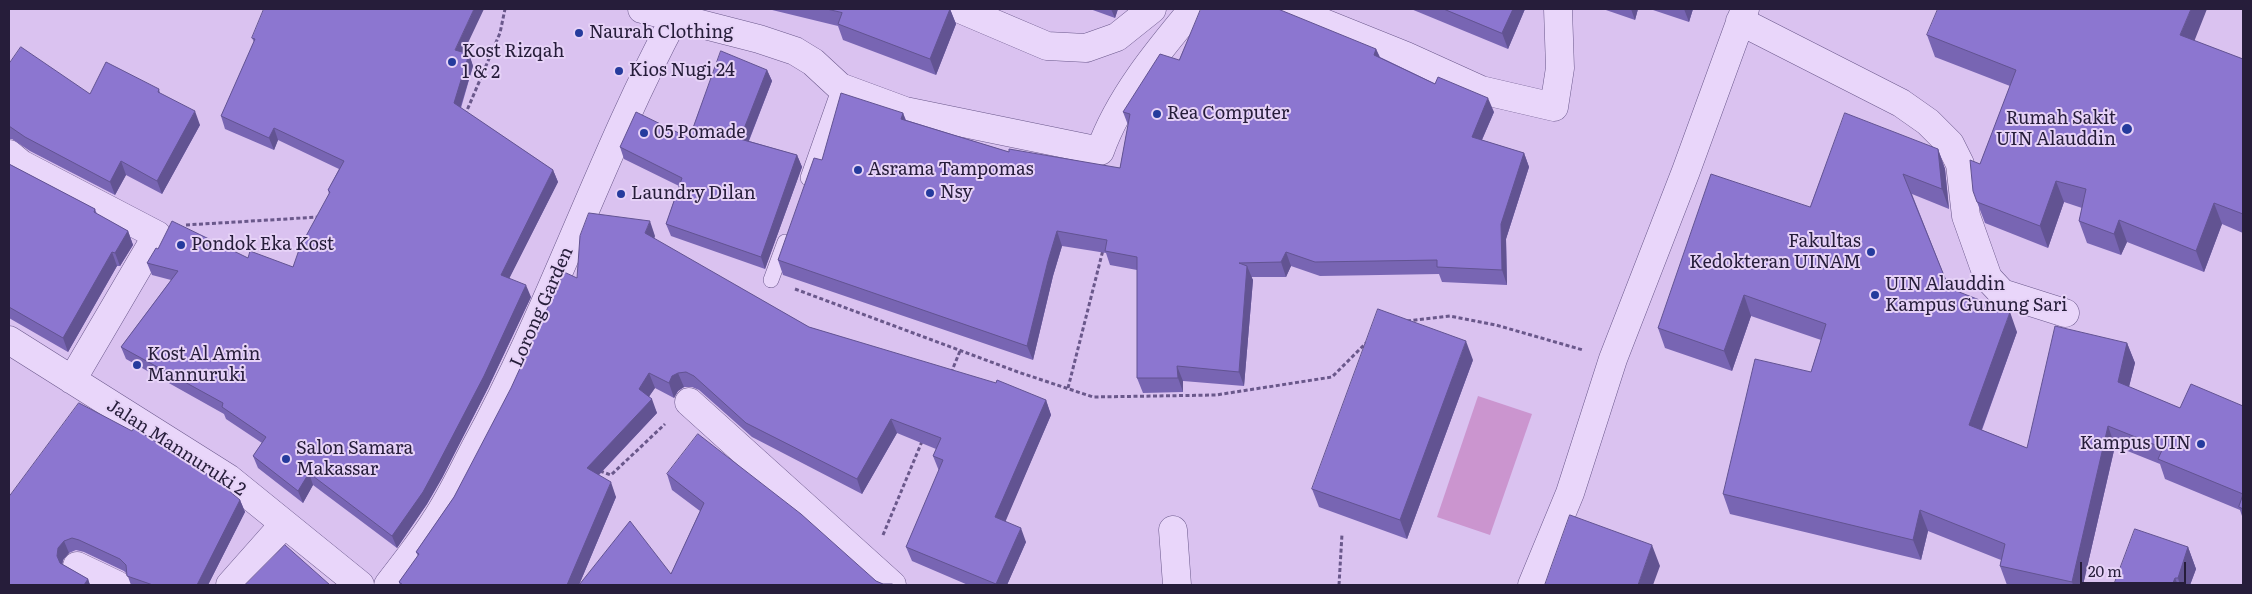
<!DOCTYPE html>
<html>
<head>
<meta charset="utf-8">
<style>
  body { margin:0 }
  #map { position:relative; width:2252px; height:594px; overflow:hidden; background:#dac2f0; font-family:Literata,serif }
  canvas { display:block }
  .frame { position:absolute; inset:0; border:10px solid #261d3a; pointer-events:none }
  .scale { position:absolute; left:2080px; top:562px; width:106px; height:22px; box-sizing:border-box; border:2px solid #261d3a; border-top:0; padding-left:6px; font-size:15px; line-height:18px; white-space:nowrap; color:#261d3a; -webkit-text-stroke:4px #e6d2f7; paint-order:stroke }
</style>
</head>
<body>
<div id="map">
<canvas width="2252" height="594"></canvas>
<div class="frame"></div>
<div class="scale">20 m</div>
</div>
<script>
const ctx = document.querySelector('canvas').getContext('2d');
ctx.lineJoin = 'round';
function fill(path, color) {
  ctx.fillStyle = color;
  ctx.fill(path, 'evenodd');
}
function trace(path, color, width, dash) {
  ctx.strokeStyle = color;
  ctx.lineWidth = width;
  ctx.lineCap = dash ? 'butt' : 'round';
  ctx.setLineDash(dash || []);
  ctx.stroke(path);
}
function write(font, color, halo, rows, align = 'center') {
  ctx.font = font + ' Literata,serif';
  ctx.lineWidth = 4;
  ctx.setLineDash([]);
  ctx.textBaseline = 'middle';
  ctx.strokeStyle = halo;
  ctx.fillStyle = color;
  for (const [text, x, y, turn = 0] of rows) {
    ctx.save();
    ctx.translate(x, y);
    ctx.rotate((+turn || 0) * Math.PI / 180);
    ctx.textAlign = isNaN(turn) ? turn : align;
    if (halo) ctx.strokeText(text, 0, 0);
    ctx.fillText(text, 0, 0);
    ctx.restore();
  }
}
fill(new Path2D(`
  M1478,396L1532,414L1490,535L1437,517Z`), '#cb95cf');
const lane = new Path2D(`
  M808,178L840,87
  M771,280L785,242`);
const street = new Path2D(`
  M642,9L759,39L795,51L813,62L840,87L905,111L1100,151C1119,98 1157,52 1193,9
  M960,9L1047,46L1086,48L1117,37L1152,9
  M1289,9L1406,56L1481,90L1554,107L1560,68L1558,9
  M1740,21L1901,103L1928,122L1950,144L1960,164L1966,216L1988,278L2002,293L2065,313
  M9,154L21,164L157,235L72,380
  M9,340L228,478L360,585
  M689,402L892,585
  M1173,530L1177,585
  M77,566L117,585
  M230,585L284,524
  M388,585C404,564 421,543 435,521C450,499 462,473 475,448C551,309 600,157 675,17
  M1532,585L1570,493L1613,359L1686,171L1745,9`);
trace(lane, '#6a588b', 16);
trace(street, '#6a588b', 29);
trace(new Path2D(`
  M465,115L500,33L505,9
  M186,225L319,217
  M795,289L1018,372L1093,397L1216,395L1332,377L1366,343
  M1407,321L1450,316L1496,325L1583,350
  M951,373L960,351
  M1068,388L1103,250
  M600,471L611,475L665,424
  M883,535L923,439
  M1339,585L1342,534`), '#6a588b', 3, [4, 2.5]);
trace(lane, '#e9d6fa', 15);
trace(street, '#e9d6fa', 28);
fill(new Path2D(`
  M768,9H950L956,24L936,75L843,40L838,26Z
  M1090,9H1118L1115,18Z
  M1411,9H1525L1508,49Z
  M1603,9H1638L1635,20Z
  M1650,9H1693L1689,22Z
  M1927,35L2195,41L2243,59V233L2222,224L2204,272L2127,242L2121,255L2087,243L2079,221L2082,208L2064,202L2048,248L1985,223L1977,202L1980,164L2010,86L1935,57Z
  M252,38L464,53L469,54L473,66L461,108L553,170L558,182L509,278L531,297L488,388L442,478L427,504L397,548L313,485L303,503L258,468L253,456L262,443L226,419L224,414L126,359L121,347L171,280L152,275L147,263L158,249L248,258L293,267L329,194L328,190L339,169L278,140L274,150L225,129L221,116L254,42Z
  M1376,49L1380,57L1494,112L1482,140L1524,153L1529,167L1506,239L1507,285L1442,282L1439,274L1320,276L1291,266L1286,277H1251L1253,280L1244,386L1183,381V392L1143,393L1137,378V270L1110,265L1106,253L1062,246L1053,276L1033,360L783,275L778,260L822,160L903,113L906,120L1009,152L1120,168L1128,125L1123,112L1179,60Z
  M9,64L90,94L159,89L160,93L200,125L162,194L126,175L115,195L30,151L12,139H9Z
  M767,70L772,81L749,141L797,155L802,167L765,269L671,236L666,224L679,186L624,159L620,147L689,138Z
  M1938,149L1945,169L1949,209L1912,194L1949,288L2017,332L1982,430L2027,448L2127,343L2135,363L2129,387L2180,408L2243,406V519L2240,510L2165,479L2160,464L2115,446L2083,585H2007L2000,566L2001,560L1928,531L1921,560L1730,514L1723,494L1811,372L1821,340L1751,316L1732,371L1665,348L1658,328L1810,207Z
  M9,164L95,209L97,214L128,231L133,245L120,266H117L68,352L9,318Z
  M655,236L654,239L809,327L1046,400L1051,415L1005,521L1026,542L1007,585H968L912,561L906,547L939,471L933,456L936,449L897,433L862,494L752,437L699,390L692,387H684L678,391L674,398L655,388L649,396L657,413L599,475L616,497L579,585H400L399,582L418,556L416,552L454,497L577,278Z
  M1473,360L1407,539L1319,507L1312,489Z
  M667,474L876,581L883,584L671,574L700,511L672,490Z
  M9,497L240,500L245,512L208,585H131L127,574L124,571L84,552L76,550L69,553L63,560L62,564L88,579L90,585H9Z
  M2188,547L2196,569L2190,585H2114Z`), '#7865b3');
fill(new Path2D(`
  M474,9H484L459,62L455,50Z
  M950,9L956,24L936,75L930,59Z
  M1111,9H1118L1115,18Z
  M1513,9H1525L1508,49L1502,33Z
  M1631,9H1638L1635,20Z
  M1684,9H1693L1689,22Z
  M2191,9H2207L2188,57L2180,35Z
  M1376,49L1382,63L1374,55Z
  M469,54L473,66L458,115L454,103Z
  M767,70L772,81L745,150L740,139Z
  M1488,98L1494,112L1477,151L1472,137Z
  M195,111L200,125L162,194L157,181Z
  M903,113L908,128L901,119Z
  M274,128L278,140L274,150L269,138Z
  M1938,149L1945,169L1949,209L1942,189Z
  M1524,153L1529,167L1506,239L1507,285L1502,270L1501,224Z
  M797,155L802,167L765,269L761,257Z
  M121,161L126,175L115,195L110,182Z
  M553,170L558,182L505,287L501,275Z
  M2056,181L2064,202L2048,248L2040,226Z
  M2214,203L2222,224L2204,272L2196,251Z
  M2119,220L2127,242L2121,255L2114,234Z
  M650,221L655,236L650,248L645,233Z
  M128,231L133,245L120,266L115,253Z
  M1057,231L1062,246L1053,276L1033,360L1027,346L1048,261Z
  M112,252L117,266L68,352L63,338Z
  M1286,252L1291,266L1286,277L1281,262Z
  M1247,266L1253,280L1244,386L1239,372Z
  M526,285L531,297L488,388L442,478L427,504L397,548L392,536Z
  M1744,295L1751,316L1732,371L1724,351Z
  M2010,312L2017,332L1976,445L1969,425Z
  M1466,341L1473,360L1407,539L1400,520Z
  M2127,343L2135,363L2125,402L2118,382Z
  M1177,366L1183,381V392L1178,378Z
  M649,373L655,388L644,404L639,389Z
  M678,373L684,387L678,391L674,398L669,383L672,376Z
  M652,399L657,413L592,482L587,468Z
  M1046,400L1051,415L1001,532L995,517Z
  M891,419L897,433L862,494L857,479Z
  M2108,426L2115,446L2083,585H2073L2072,582Z
  M309,473L313,485L303,503L298,491Z
  M611,482L616,497L579,585H567Z
  M240,500L245,512L208,585H197Z
  M1920,510L1928,531L1921,560L1913,540Z
  M1021,528L1026,542L1007,585H996V584Z
  M64,541L69,553L63,560L62,568L57,556L58,548Z
  M1652,545L1660,566L1653,585H1638Z
  M2188,547L2196,569L2190,585H2180L2178,578Z
  M2175,578L2178,585H2172Z
  M88,579L90,585H84Z`), '#625392');
const building = new Path2D(`
  M264,9H474L455,50L469,54L454,103L553,170L501,275L526,285L484,376L437,466L423,492L392,536L309,473L298,491L253,456L266,437L222,407L223,403L121,347L178,271L147,263L156,248L158,249L172,221L248,258L250,251L293,267L300,247L330,192L328,190L344,161L274,128L269,138L221,116L255,39L252,38Z
  M827,9H950L930,59L838,24L842,13Z
  M1201,9H1278L1376,49L1374,55L1435,84L1438,77L1488,98L1472,137L1524,153L1501,224L1502,270L1437,267V260L1315,262L1286,252L1281,262L1239,263L1247,266L1239,372L1177,366L1178,378H1137V257L1105,251L1107,240L1057,231L1048,261L1027,346L778,260L814,158L822,160L841,93L903,113L901,119L1009,152V149L1120,168L1130,114L1123,112L1160,54L1179,60Z
  M1444,9H1513L1502,33Z
  M1938,9H2191L2180,35L2243,59V214L2214,203L2196,251L2119,220L2114,234L2079,221L2086,189L2056,181L2040,226L1977,202L1973,191L1970,160L1980,164L2016,70L1927,35Z
  M21,47L90,94L106,62L159,89L158,92L195,111L157,181L121,161L110,182L25,137L9,126V64Z
  M721,51L767,70L740,139L797,155L761,257L666,224L682,178L620,147L636,112L689,138Z
  M1845,113L1938,149L1942,189L1903,174L1949,288L2010,312L1969,425L2027,448L2055,326L2127,343L2118,382L2180,408L2191,384L2243,406V494L2158,459L2163,448L2108,426L2072,582L2000,566L2005,544L1920,510L1913,540L1723,494L1755,359L1811,372L1826,324L1744,295L1724,351L1658,328L1711,174L1810,207Z
  M9,164L95,209L94,212L128,231L115,253L112,252L63,338L9,307Z
  M589,213L650,221L645,233L809,327L996,383L997,380L1046,400L995,517L1021,528L996,584L906,547L943,460L933,456L941,438L891,419L857,479L746,423L694,376L686,372L678,373L672,376L669,383L649,373L639,389L652,399L587,468L611,482L567,585H403L399,582L419,554L416,552L454,497L511,388L564,272L577,278L580,236Z
  M1378,309L1466,341L1400,520L1312,489Z
  M79,403L132,431L134,428L215,479L240,500L197,585H153L127,576L126,565L120,559L79,540L72,538L64,541L58,548L57,556L60,563L88,579L84,585H9V497Z
  M698,434L801,514L876,581L883,584H892L894,585H579L630,521L671,574L704,503L667,474Z
  M2243,495V509L2239,507Z
  M1570,515L1652,545L1638,585H1545Z
  M2135,529L2188,547L2178,578H2175L2172,585H2114Z
  M285,545L330,585H245Z`);
fill(building, '#8c76d0');
trace(building, '#625392', 1);
for (const [x, y, r, color] of [
  [579,33,5,"#253b9d"],
  [452,62,5,"#253b9d"],
  [619,71,5,"#253b9d"],
  [1157,114,5,"#253b9d"],
  [2127,129,6,"#253b9d"],
  [644,133,5,"#253b9d"],
  [858,170,5,"#253b9d"],
  [930,193,5,"#253b9d"],
  [621,194,5,"#253b9d"],
  [181,245,5,"#253b9d"],
  [1871,252,5,"#253b9d"],
  [1875,295,5,"#253b9d"],
  [137,365,5,"#253b9d"],
  [2201,444,5,"#253b9d"],
  [286,459,5,"#253b9d"]
]) {
  const dot = new Path2D();
  dot.arc(x, y, r, 0, 2 * Math.PI);
  ctx.fillStyle = color;
  ctx.fill(dot);
  trace(dot, '#e6d2f7', 2);
}
write('18px', '#261d3a', '#e6d2f7', [
  ["Naurah Clothing",589,33],
  ["Kost Rizqah",462,52],
  ["1 & 2",462,73],
  ["Kios Nugi 24",629,71],
  ["Rea Computer",1167,114],
  ["Rumah Sakit",2116,119,"right"],
  ["UIN Alauddin",2116,140,"right"],
  ["05 Pomade",654,133],
  ["Asrama Tampomas",868,170],
  ["Nsy",940,193],
  ["Laundry Dilan",631,194],
  ["Fakultas",1861,242,"right"],
  ["Kedokteran UINAM",1861,263,"right"],
  ["Pondok Eka Kost",191,245],
  ["UIN Alauddin",1885,285],
  ["Kampus Gunung Sari",1885,306],
  ["Kost Al Amin",147,355],
  ["Mannuruki",147,376],
  ["Kampus UIN",2191,444,"right"],
  ["Salon Samara",296,449],
  ["Makassar",296,470]
], 'left');
write('18px', '#261d3a', '#e6d2f7', [
  ["Lorong Garden",542,307,-66],
  ["Jalan Mannuruki 2",176,448,33]
]);
</script>
</body>
</html>
